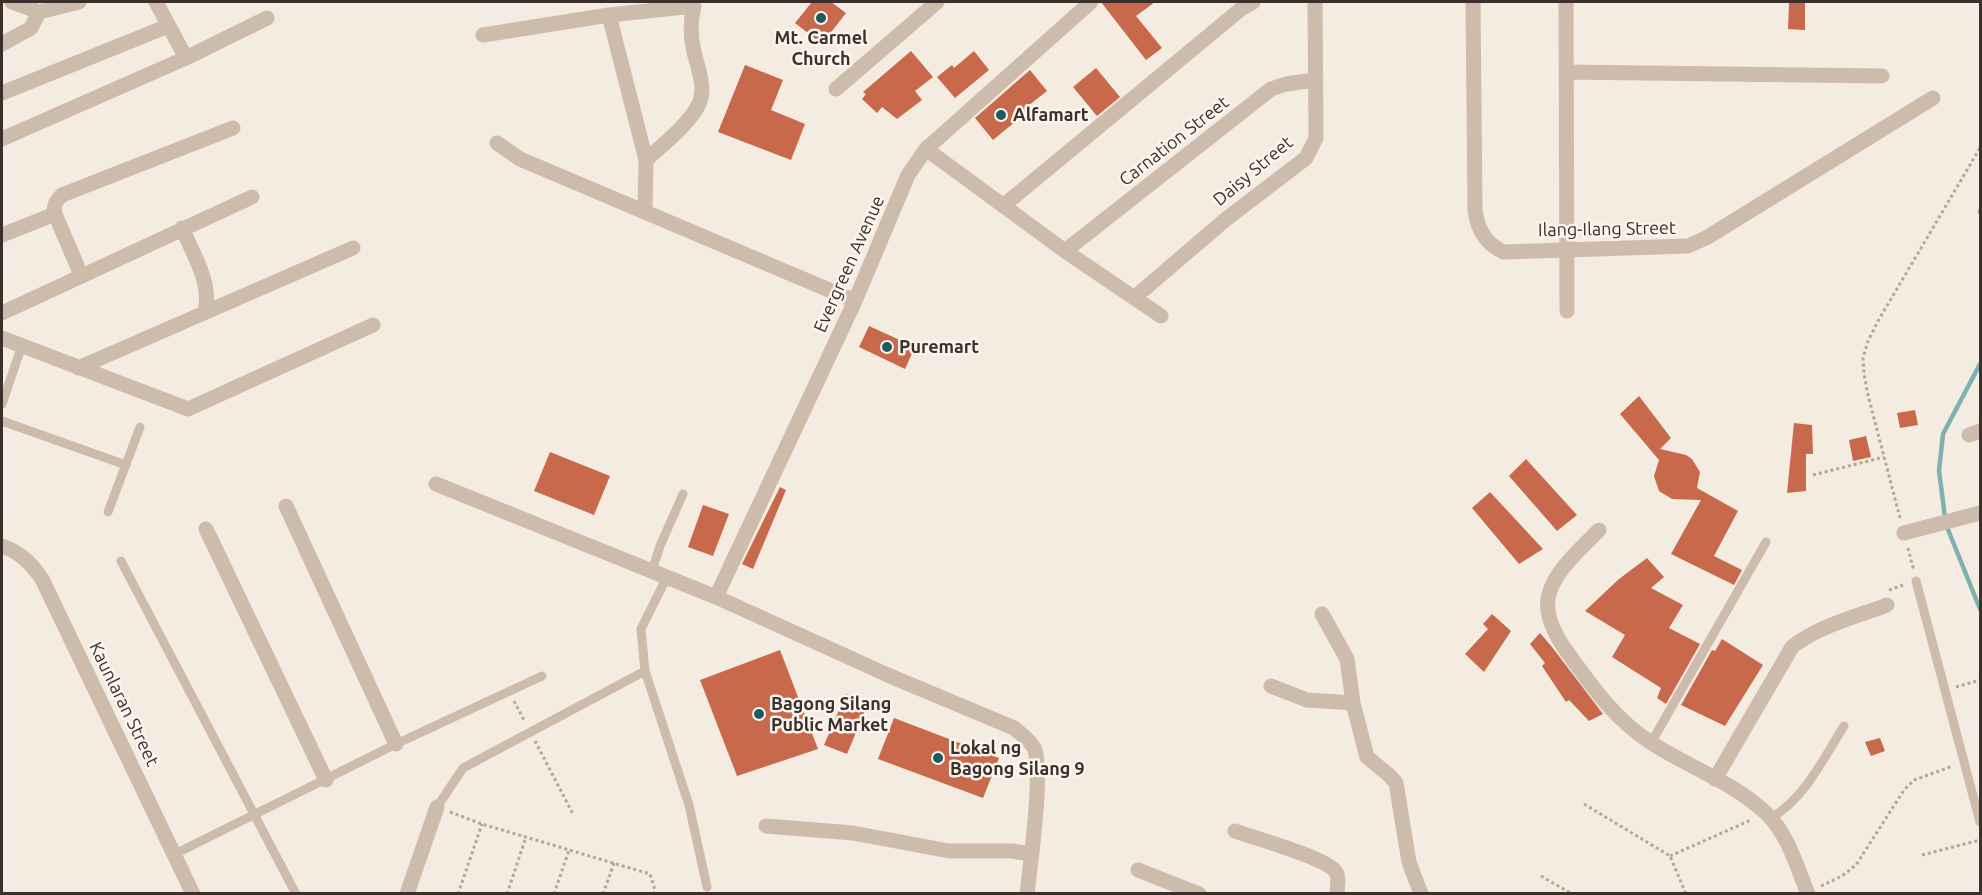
<!DOCTYPE html>
<html>
<head>
<meta charset="utf-8">
<style>
  body { margin:0 }
  #map { position:relative; width:1982px; height:895px; overflow:hidden; background:#f4ebe1; font-family:Ubuntu,sans-serif }
  canvas { display:block }
  .frame { position:absolute; inset:0; border:3px solid #3b302b; pointer-events:none }
</style>
</head>
<body>
<div id="map">
<canvas width="1982" height="895"></canvas>
<div class="frame"></div>
</div>
<script>
const ctx = document.querySelector('canvas').getContext('2d');
ctx.lineJoin = 'round';
function trace(path, color, width, dash) {
  ctx.strokeStyle = color;
  ctx.lineWidth = width;
  ctx.lineCap = dash ? 'butt' : 'round';
  ctx.setLineDash(dash || []);
  ctx.stroke(path);
}
function fill(path, color) {
  ctx.fillStyle = color;
  ctx.fill(path, 'evenodd');
}
function write(font, color, halo, rows, align = 'center') {
  ctx.font = font + ' Ubuntu,sans-serif';
  ctx.lineWidth = 5;
  ctx.setLineDash([]);
  ctx.textBaseline = 'middle';
  ctx.strokeStyle = halo;
  ctx.fillStyle = color;
  for (const [text, x, y, turn = 0] of rows) {
    ctx.save();
    ctx.translate(x, y);
    ctx.rotate((+turn || 0) * Math.PI / 180);
    ctx.textAlign = isNaN(turn) ? turn : align;
    if (halo) ctx.strokeText(text, 0, 0);
    ctx.fillText(text, 0, 0);
    ctx.restore();
  }
}
trace(new Path2D(`
  M1980,211V212
  M1945,517L1939,471L1943,434L1980,364
  M1947,527L1980,609`), '#7fb0b2', 4.5);
fill(new Path2D(`
  M812,2H831L846,13L822,44L795,23Z
  M1101,2H1155L1136,16L1162,48L1146,60Z
  M1789,2H1805V30L1788,29Z
  M911,51L933,77L915,91L922,100L897,119L882,107L877,113L862,99L866,94L863,92Z
  M974,51L989,70L955,98L937,77L952,65L954,68Z
  M745,65L783,80L771,110L805,124L791,160L718,132Z
  M1096,68L1120,97L1097,116L1073,87Z
  M1030,70L1047,91L1024,109L1027,112L993,140L975,118Z
  M869,326L915,347L905,369L859,347Z
  M1639,396L1671,438L1660,449L1686,455L1692,459L1700,472L1697,488L1738,511L1714,556L1742,570L1734,585L1671,554L1701,500L1672,499L1659,491L1654,476L1659,460L1620,414Z
  M1915,410L1918,425L1900,428L1897,413Z
  M1794,423L1812,425L1813,454H1806V491L1787,493Z
  M1866,436L1871,457L1853,461L1849,440Z
  M550,452L610,476L594,515L534,491Z
  M1526,459L1577,515L1557,531L1509,476Z
  M780,487L786,490L753,569L742,564Z
  M1490,492L1543,549L1519,564L1472,508Z
  M703,505L729,514L713,556L688,547Z
  M1647,558L1664,577L1651,588L1683,605L1669,628L1700,644L1666,704L1657,698L1661,688L1612,657L1625,635L1585,611L1619,579Z
  M1492,614L1511,631L1484,672L1465,654L1488,629L1483,624Z
  M1540,633L1552,647L1603,714L1589,721L1569,700L1566,702L1542,666L1545,663L1530,644Z
  M1722,639L1763,665L1725,726L1681,705L1712,650L1715,651Z
  M780,650L818,749L737,776L700,680Z
  M846,694L868,704L847,754L824,745Z
  M894,718L999,758L983,798L878,759Z
  M1880,738L1885,751L1871,756L1865,742Z`), '#c8694b');
trace(new Path2D(`
  M1813,475L1884,457
  M1900,518L1868,395L1864,374L1863,358L1868,341L1878,321L1980,148
  M1908,548L1914,571
  M1889,590L1906,584
  M1956,687L1980,680
  M514,701L525,722
  M535,741L573,814
  M1584,804L1670,856L1686,894
  M450,812L482,824L650,874L655,890L654,894
  M1922,855L1980,840
  M1670,856L1751,820
  M1541,876L1572,894
  M1821,886L1842,876L1856,865L1904,790L1914,780L1953,766
  M458,894L482,824
  M507,894L526,837
  M554,894L569,850
  M603,894L614,863`), '#b9a596', 3, [3, 3]);
trace(new Path2D(`
  M2,404L22,345
  M2,421L126,465
  M108,512L140,427
  M121,561L296,894
  M652,571L660,546L683,494
  M667,577L641,629L645,671L689,805L707,887
  M1916,581L1980,822
  M1651,743L1766,542
  M437,807L463,768L645,671
  M1771,818C1805,798 1823,759 1844,726
  M175,854L396,744L542,676`), '#cdbbac', 9);
trace(new Path2D(`
  M12,2L39,12L79,2
  M156,2L186,58
  M1473,2L1475,209C1477,229 1485,244 1504,252L1688,246L1706,238L1933,98
  M1566,2L1567,311
  M609,15L646,160
  M483,35L609,15L694,6C690,21 690,35 694,52C698,69 707,89 698,106C686,127 663,144 646,160L645,210
  M2,44L31,28L39,12
  M1566,72L1882,76
  M836,89L937,2
  M2,93L168,26
  M2,139L186,58L267,18
  M497,143L520,159L855,301
  M926,149L1065,251L1161,316
  M1003,206L1241,9L1253,2
  M182,228C193,254 212,283 205,311
  M2,235L55,214
  M1065,251L1271,89L1286,84L1315,80
  M81,275L55,214C53,205 56,201 62,195L233,128
  M1135,297L1225,220L1306,158L1316,138L1315,2
  M2,313L252,197
  M2,338L188,409L373,325
  M78,368L353,248
  M1969,435L1980,431
  M436,484L716,597
  M286,506L396,744
  M206,529L326,780
  M1599,530C1581,549 1556,569 1549,594C1543,615 1558,640 1570,656C1594,689 1616,720 1650,742C1688,767 1733,782 1766,813C1788,834 1797,867 1808,894
  M1904,533L1980,513
  M2,546C20,552 31,563 42,579L193,894
  M1322,614L1347,659L1353,703L1367,757L1390,776L1396,783L1409,862L1421,894
  M1271,686L1307,700L1353,703
  M1715,779L1792,647C1818,626 1856,617 1887,605
  M766,826L853,833L949,851H1012L1031,854
  M1235,831C1254,838 1326,858 1335,871C1340,876 1337,887 1337,894
  M1138,870L1199,894
  M407,894L437,807`), '#cdbbac', 15);
trace(new Path2D(`
  M1027,894C1030,866 1044,769 1034,748C1030,740 1021,734 1014,728L890,676L716,597L855,301L908,175L926,149L1091,2`), '#cdbbac', 15);
for (const [x, y, r, color] of [
  [821,18,6,"#1f5a5e"],
  [1001,115,6,"#1f5a5e"],
  [887,347,6,"#1f5a5e"],
  [759,714,6,"#1f5a5e"],
  [938,758,6,"#1f5a5e"]
]) {
  const dot = new Path2D();
  dot.arc(x, y, r, 0, 2 * Math.PI);
  ctx.fillStyle = color;
  ctx.fill(dot);
  trace(dot, '#fbf5ee', 2);
}
write('bold 18px', '#3b302b', '#fbf5ee', [
  ["Mt. Carmel",821,38,"center"],
  ["Church",821,59,"center"],
  ["Alfamart",1013,115],
  ["Puremart",899,347],
  ["Bagong Silang",771,704],
  ["Public Market",771,725],
  ["Lokal ng",950,748],
  ["Bagong Silang 9",950,769]
], 'left');
write('18px', '#3b302b', '#fbf5ee', [
  ["Carnation Street",1174,141,-38],
  ["Daisy Street",1253,171,-40],
  ["Ilang-Ilang Street",1607,229,-1],
  ["Evergreen Avenue",849,264,-66],
  ["Kaunlaran Street",124,704,64]
]);
</script>
</body>
</html>
